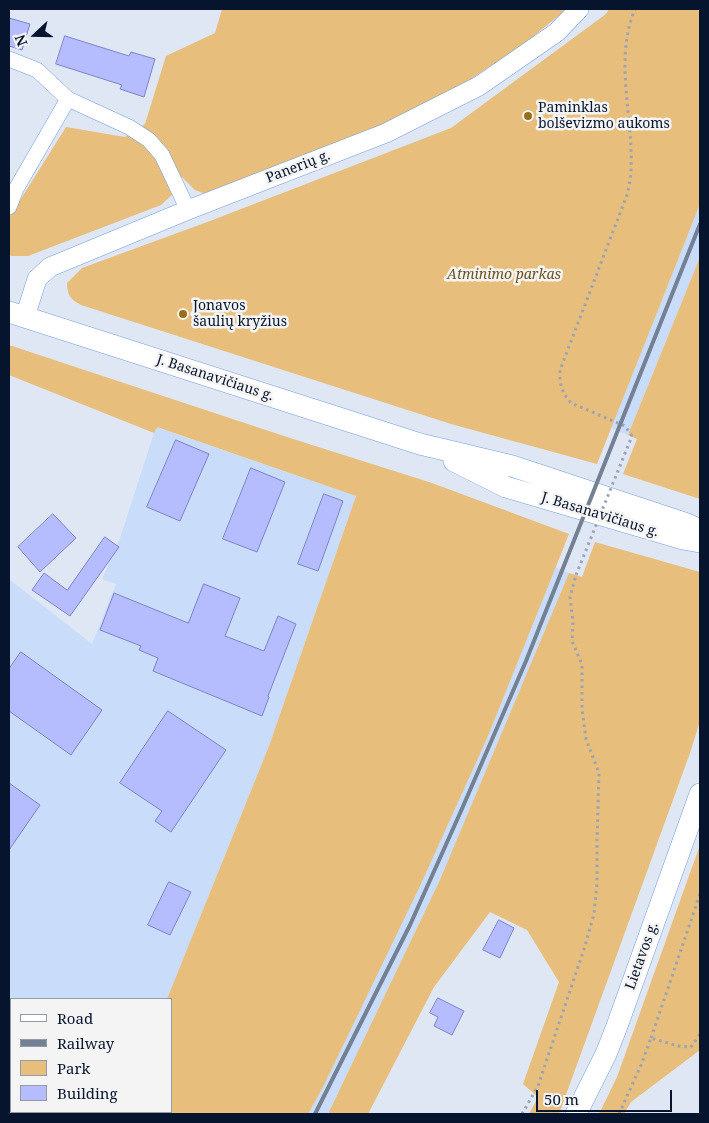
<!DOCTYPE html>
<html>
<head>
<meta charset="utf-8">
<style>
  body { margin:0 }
  #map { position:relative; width:709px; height:1123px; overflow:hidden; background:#dfe7f5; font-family:"Noto Serif",serif }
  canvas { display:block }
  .frame { position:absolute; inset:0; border:10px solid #06152d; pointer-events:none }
  .legend { position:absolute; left:10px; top:998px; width:162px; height:115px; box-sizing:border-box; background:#f4f4f4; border:1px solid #959ba4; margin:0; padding:6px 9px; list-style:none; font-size:15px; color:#06152d }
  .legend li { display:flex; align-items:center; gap:10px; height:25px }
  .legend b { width:25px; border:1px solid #959ba4 }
  .north { position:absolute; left:10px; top:10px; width:50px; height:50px; -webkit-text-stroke:4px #f4f4f4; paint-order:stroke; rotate:249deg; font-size:14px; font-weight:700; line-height:20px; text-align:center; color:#06152d }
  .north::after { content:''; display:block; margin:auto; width:18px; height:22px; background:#06152d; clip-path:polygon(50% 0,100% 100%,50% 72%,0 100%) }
  .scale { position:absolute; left:536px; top:1090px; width:136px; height:22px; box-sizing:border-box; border:2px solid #06152d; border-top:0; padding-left:6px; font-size:15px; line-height:18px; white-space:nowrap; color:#06152d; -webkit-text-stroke:4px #f4f4f4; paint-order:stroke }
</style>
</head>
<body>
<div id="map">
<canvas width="709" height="1123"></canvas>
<div class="frame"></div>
<ul class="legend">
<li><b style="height:6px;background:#fff"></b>Road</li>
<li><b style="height:6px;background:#748093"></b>Railway</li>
<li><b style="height:14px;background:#e7be7b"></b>Park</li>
<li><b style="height:14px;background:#b6bdfe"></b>Building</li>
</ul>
<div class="north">N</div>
<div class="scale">50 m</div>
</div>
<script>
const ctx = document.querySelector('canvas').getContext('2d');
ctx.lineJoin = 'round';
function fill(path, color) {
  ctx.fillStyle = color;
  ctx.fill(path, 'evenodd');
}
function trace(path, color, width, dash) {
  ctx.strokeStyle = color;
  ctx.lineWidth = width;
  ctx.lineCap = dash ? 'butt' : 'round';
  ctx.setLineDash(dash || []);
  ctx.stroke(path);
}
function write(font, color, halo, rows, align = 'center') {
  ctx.font = font + ' "Noto Serif",serif';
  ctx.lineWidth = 5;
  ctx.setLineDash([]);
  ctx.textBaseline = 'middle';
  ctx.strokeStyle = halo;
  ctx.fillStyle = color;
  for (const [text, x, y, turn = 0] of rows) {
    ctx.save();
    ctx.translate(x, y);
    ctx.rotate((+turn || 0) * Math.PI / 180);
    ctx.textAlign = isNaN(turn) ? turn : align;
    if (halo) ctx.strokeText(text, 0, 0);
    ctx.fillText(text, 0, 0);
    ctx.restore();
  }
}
fill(new Path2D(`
  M700,204V257L628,435L611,428Z
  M156,427L356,496L269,746L167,999H11V1112H122L121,1114H9V579L92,644L116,584L102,579L120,538Z
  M555,567L569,573L439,882L328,1114H308L323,1087L488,736Z`), '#c9dcf9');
fill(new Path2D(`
  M222,9H567L525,43L445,96L373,130L205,194L195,190L182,177L170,183L173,194L161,205L28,256H11L9,254V212L12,213L66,127L125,137L145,124L166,56L215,33Z
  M609,9H700V204L597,464L451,424L81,305C71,300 67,295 67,283L82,268L210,221L451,128L606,14Z
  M700,257V499L623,474L637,439L628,435Z
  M9,345L290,438L432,483L569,534L488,736L419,888L323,1087L308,1114H121L122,1112H171V999H167L269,746L356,496L157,427L154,433L9,375Z
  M595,542L700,572V721L690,753L559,1114H529L538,1097L523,1084L559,982L527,930L490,912L434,987L368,1114H328L439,882L569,573L582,577Z
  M700,845V1050L631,1102L624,1114H599L617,1077Z`), '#e7be7b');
const building = new Path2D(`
  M9,18L30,24L22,50L9,46Z
  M65,36L129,56L131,52L155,59L144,97L120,89L122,85L56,64Z
  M176,440L209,454L180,521L147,507Z
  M251,468L285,482L257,552L223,539Z
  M324,494L343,501L318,571L298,564Z
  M53,514L76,538L40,572L18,547Z
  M105,537L119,547L70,616L32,590L44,573L67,590Z
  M204,584L240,598L225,636L264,651L278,616L296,624L268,696L269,697L262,716L153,671L158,658L139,650L141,646L100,630L114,593L188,623Z
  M21,652L102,710L71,755L9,711V669Z
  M168,711L226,750L171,832L155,821L162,811L120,783Z
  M9,783L40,805L9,850Z
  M169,882L191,892L170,935L148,925Z
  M499,920L514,928L500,958L483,950Z
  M438,998L464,1011L452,1035L434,1026L438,1017L430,1013Z`);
fill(building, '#b6bdfe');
trace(building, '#7d83c9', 1);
const minor = new Path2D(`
  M9,59L37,70L68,99L129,127L149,140L162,155L188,210
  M9,207L16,189L68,99`);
const tertiary = new Path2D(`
  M25,317L37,279L50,267L188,210L386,133L479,86L557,32L579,9`);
const secondary = new Path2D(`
  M9,312L420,444L512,466L687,524L700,530
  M454,461L506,487L683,539L700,542
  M576,1114L606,1054L617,1026L700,794`);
trace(minor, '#769ede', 16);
trace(tertiary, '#769ede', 20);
trace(secondary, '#769ede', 22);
trace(new Path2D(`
  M632,436L625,426L571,403L564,394L560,382V370L627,195C629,186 631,177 631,168C633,115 614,59 635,9
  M651,1038L700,894
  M522,1114L538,1086L584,949L594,914L597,883V841L599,773L586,739L582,709V667L581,662L572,641L573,622L570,597L576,575
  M619,1114L641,1065L651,1038L678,1046L691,1047L700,1034`), '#9aa4b5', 3, [2.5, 4]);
trace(minor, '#fff', 15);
trace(tertiary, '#fff', 19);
trace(secondary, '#fff', 21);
trace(new Path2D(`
  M315,1114L410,925L461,811L526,661L700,224`), '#748093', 4);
trace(new Path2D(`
  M576,575L632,436`), '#9aa4b5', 3, [2.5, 4]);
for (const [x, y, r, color] of [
  [528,116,5,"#986e1b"],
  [183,314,5,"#986e1b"]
]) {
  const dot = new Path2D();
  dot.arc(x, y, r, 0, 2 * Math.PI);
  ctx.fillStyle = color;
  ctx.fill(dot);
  trace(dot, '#f4f4f4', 2);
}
write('14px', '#06152d', '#f4f4f4', [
  ["Paminklas",538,108],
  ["bolševizmo aukoms",538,124],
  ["Jonavos",193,306],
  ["šaulių kryžius",193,322]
], 'left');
write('14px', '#06152d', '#f4f4f4', [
  ["Panerių g.",298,167,-21],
  ["J. Basanavičiaus g.",215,378,18],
  ["J. Basanavičiaus g.",600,515,17],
  ["Lietavos g.",642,956,-70]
]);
write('italic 14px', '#6c5121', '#f4f4f4', [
  ["Atminimo parkas",504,275]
]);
</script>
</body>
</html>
